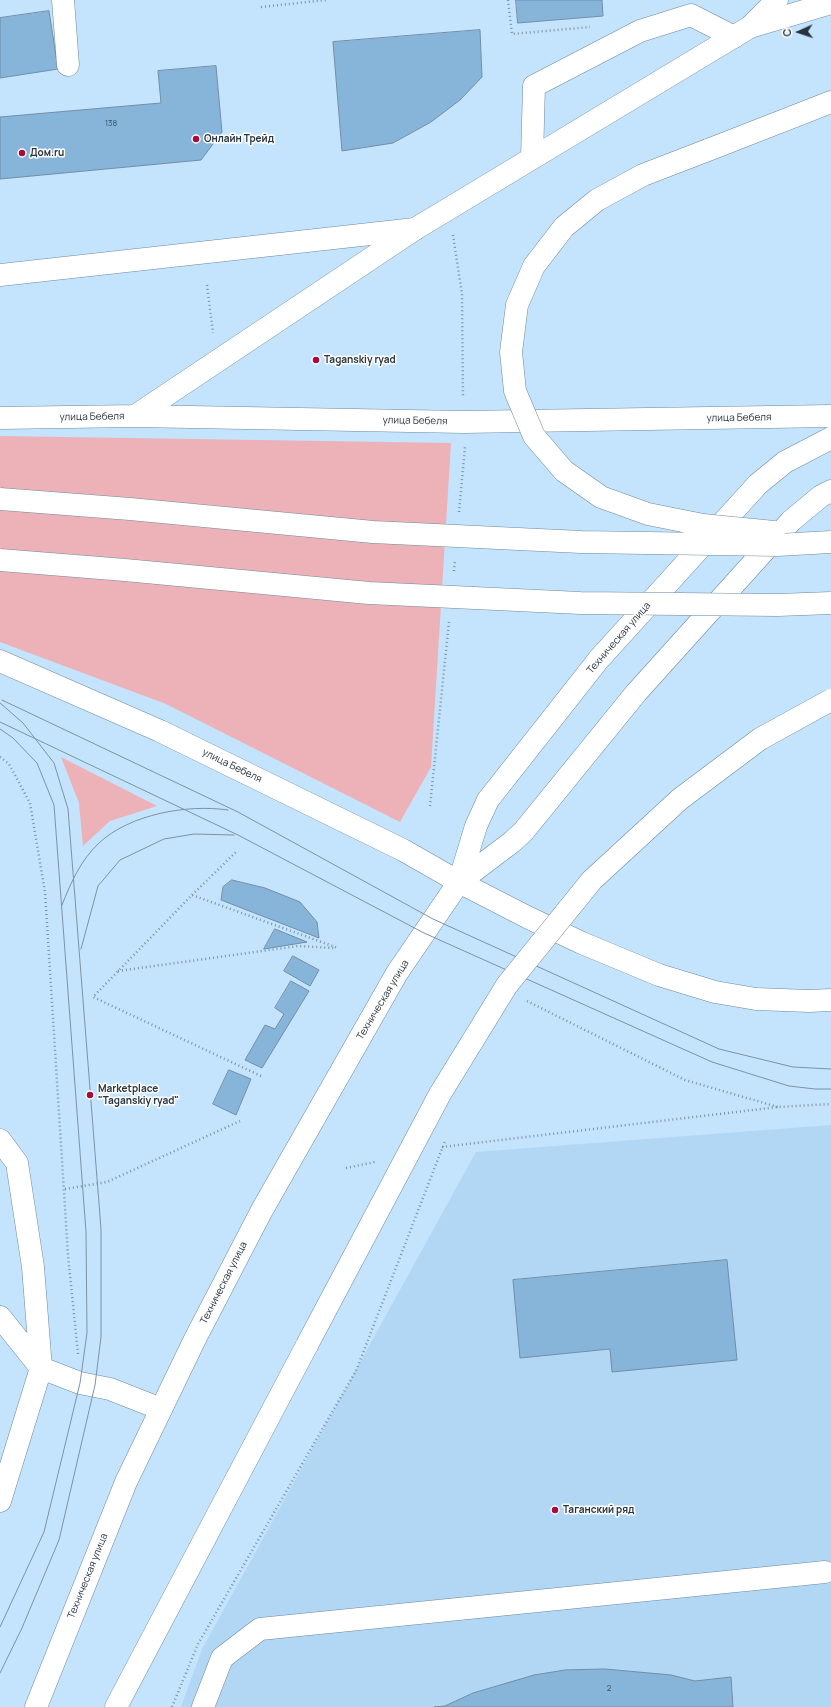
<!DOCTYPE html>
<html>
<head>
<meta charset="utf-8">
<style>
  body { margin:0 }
  #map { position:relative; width:831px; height:1707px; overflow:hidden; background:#c4e3fc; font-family:Manrope,sans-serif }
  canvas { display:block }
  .north { position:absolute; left:779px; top:12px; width:40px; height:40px; -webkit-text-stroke:3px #fff; paint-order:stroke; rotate:267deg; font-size:11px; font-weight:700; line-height:16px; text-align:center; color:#27333d }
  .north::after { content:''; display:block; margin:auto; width:14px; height:18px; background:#27333d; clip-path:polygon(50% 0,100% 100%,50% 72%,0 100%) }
</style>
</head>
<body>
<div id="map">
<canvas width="831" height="1707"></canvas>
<div class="north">С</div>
</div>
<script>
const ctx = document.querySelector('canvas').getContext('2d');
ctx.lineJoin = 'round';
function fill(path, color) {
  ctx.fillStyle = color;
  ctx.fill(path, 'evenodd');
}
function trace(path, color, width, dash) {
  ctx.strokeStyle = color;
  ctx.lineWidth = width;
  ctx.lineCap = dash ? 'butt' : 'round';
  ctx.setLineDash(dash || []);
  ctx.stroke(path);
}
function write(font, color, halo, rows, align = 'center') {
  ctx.font = font + ' Manrope,sans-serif';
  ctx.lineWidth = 3;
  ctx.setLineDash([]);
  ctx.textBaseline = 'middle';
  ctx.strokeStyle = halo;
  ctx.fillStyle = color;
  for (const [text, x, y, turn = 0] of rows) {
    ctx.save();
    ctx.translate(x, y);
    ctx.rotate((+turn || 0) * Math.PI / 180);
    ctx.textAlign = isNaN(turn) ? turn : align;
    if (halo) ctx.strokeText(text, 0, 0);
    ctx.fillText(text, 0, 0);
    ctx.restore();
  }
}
fill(new Path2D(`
  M831,1125V1707H181L202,1649L476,1152Z`), '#b2d7f5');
fill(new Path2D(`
  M0,436L451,443L431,767L400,822L166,704L0,642Z
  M61,757L157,806L110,821L83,846L79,803Z`), '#edb2b7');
const building = new Path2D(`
  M516,0H602L603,16L518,23Z
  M49,11L58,69L0,78V18Z
  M480,30L482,77L460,100L431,122L393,143L342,151L333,42Z
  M216,66L222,132L201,160L0,179V117L161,103L158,71Z
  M232,880L265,888L300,902L317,922L319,938L221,900L223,887Z
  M275,929L307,942L264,949Z
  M293,956L319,970L310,986L284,971Z
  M291,981L309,991L262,1068L245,1060L265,1025L275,1029L284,1014L275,1008Z
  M229,1070L251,1079L236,1115L213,1104Z
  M727,1260L737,1360L612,1372L610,1349L520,1358L513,1280Z
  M605,1669L671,1675L695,1681L731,1677L733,1707H434L445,1706L473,1693L534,1675L565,1670Z`);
fill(building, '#87b5da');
trace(building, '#728ea5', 1);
const minor = new Path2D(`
  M63,0L68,65
  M750,27L777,0
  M532,158L534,86L640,31L691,15L734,37
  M0,275L415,229
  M0,1140L17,1163L33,1267L41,1368L0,1501
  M0,1317L41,1368L80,1383L110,1389L161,1409
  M203,1707L222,1658L260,1629L825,1572`);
const major = new Path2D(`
  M708,150L831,102
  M135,416L415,229L750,27L831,3
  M0,418L135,416L464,422L831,416
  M0,661L160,731L403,850L459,882L529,918L582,943L659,975L715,992L756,999L809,1001L831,1000
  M459,882L512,842L523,832L636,693L791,521L821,496L831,491
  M36,1707L126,1482L195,1339L262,1210L397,973L459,882L476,826L488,800L599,659L758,484L785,462L831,438
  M116,1707L307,1345`);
trace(minor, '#6d89a0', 23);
trace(major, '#6d89a0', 23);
trace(new Path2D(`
  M508,0L512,34L590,27
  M261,7L326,0
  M453,235L462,294L463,397
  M207,285L213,333
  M459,512L465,447
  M454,571L455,560
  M0,757L9,764L30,803L45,892L68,1255L78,1354
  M430,806L449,622
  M192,895L237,851
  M118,971L298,946L335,948
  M527,1001L685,1080L778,1107
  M261,1076L93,997L192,895L338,948
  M442,1147L778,1107L831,1104
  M346,1168L375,1162
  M65,1189L107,1182L240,1121
  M172,1707L198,1644L356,1371L445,1141`), '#7c92a4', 2.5, [1, 3]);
trace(minor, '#fff', 22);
trace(major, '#fff', 22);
trace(new Path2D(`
  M2,700L238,812L433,919L719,1049L793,1067L831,1069
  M0,703L23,723L54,763L68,809L101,1229V1337L95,1385L59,1540L22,1628L0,1673
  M0,722L238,835L424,933L712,1062L789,1086L815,1089H831
  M0,729L13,738L37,763L54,805L86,1232L87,1333L80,1383L44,1532L0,1627
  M62,905C71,882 81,860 99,843C130,814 188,804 228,810
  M81,949L98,886L120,860L164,839L194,834L234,835`), '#7c93a5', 1);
const majorBridge = new Path2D(`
  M708,150L643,175L597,200L564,227L534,266L517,305L511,352L515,391L534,436L564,471L601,497L648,514L703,525L774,532
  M0,499L130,509L373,532L581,542L777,545L831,542
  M0,560L125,570L369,593L580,603L778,605L831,603
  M307,1345L440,1094L507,985L592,880L680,799L760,739L831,700`);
trace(majorBridge, '#6d89a0', 23, []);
trace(majorBridge, '#fff', 22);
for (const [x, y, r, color] of [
  [196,139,4,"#a50b3c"],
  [22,153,4,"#a50b3c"],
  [316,360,4,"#a50b3c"],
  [90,1095,4,"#a50b3c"],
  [555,1510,4,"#a50b3c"]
]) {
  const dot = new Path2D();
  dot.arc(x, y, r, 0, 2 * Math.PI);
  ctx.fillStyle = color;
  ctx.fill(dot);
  trace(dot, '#fff', 1.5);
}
write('8px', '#3f5464', null, [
  ["138",111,124],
  ["2",609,1689]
]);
write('bold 10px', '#27333d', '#fff', [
  ["Онлайн Трейд",204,139],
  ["Дом.ru",30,153],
  ["Taganskiy ryad",324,360],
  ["Marketplace",98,1089],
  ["\"Taganskiy ryad\"",98,1101],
  ["Таганский ряд",563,1510]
], 'left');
write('10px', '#27333d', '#fff', [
  ["улица Бебеля",92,417,-1],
  ["улица Бебеля",739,418,-1],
  ["улица Бебеля",415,421,1],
  ["Техническая улица",619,638,-49],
  ["улица Бебеля",232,766,26],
  ["Техническая улица",383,1000,-59],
  ["Техническая улица",224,1283,-63],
  ["Техническая улица",88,1576,-68]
]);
</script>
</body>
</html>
